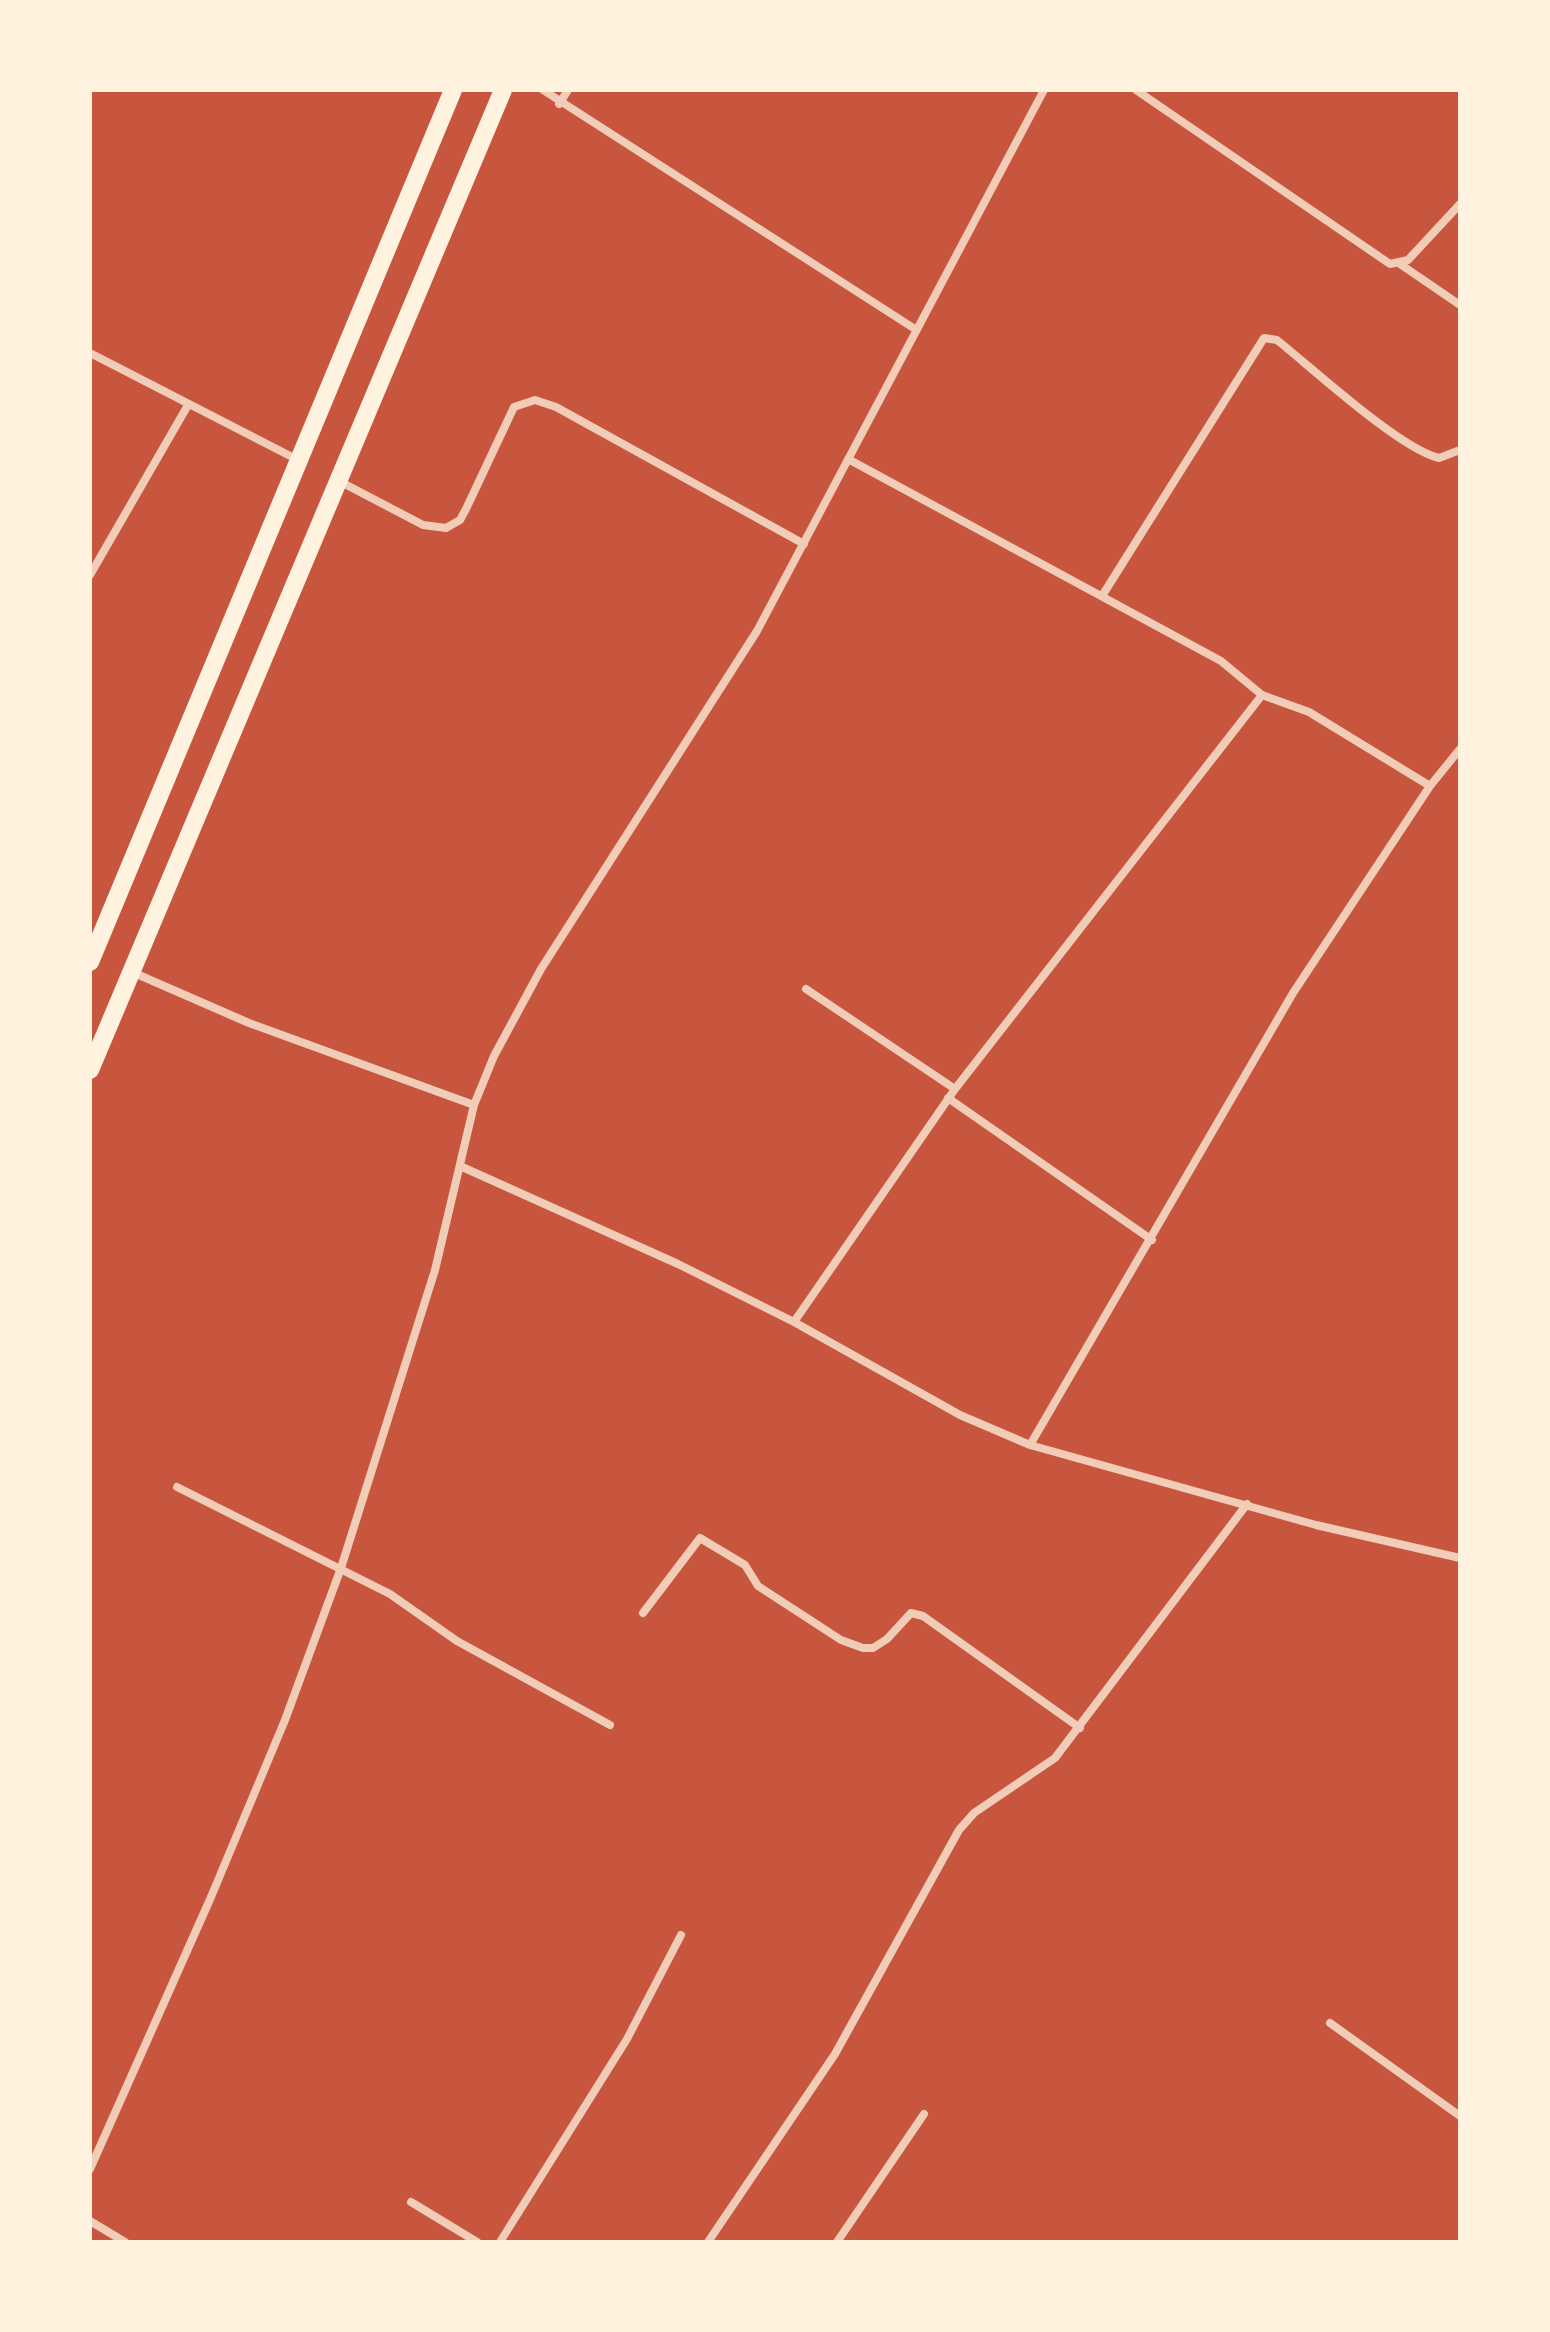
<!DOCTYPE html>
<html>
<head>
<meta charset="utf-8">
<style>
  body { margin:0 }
  #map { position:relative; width:1550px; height:2332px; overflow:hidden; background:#c8553d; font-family:"Public Sans",sans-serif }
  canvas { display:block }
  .frame { position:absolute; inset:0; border:92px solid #fff3e0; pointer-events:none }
</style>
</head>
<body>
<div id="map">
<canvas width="1550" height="2332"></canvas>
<div class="frame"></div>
</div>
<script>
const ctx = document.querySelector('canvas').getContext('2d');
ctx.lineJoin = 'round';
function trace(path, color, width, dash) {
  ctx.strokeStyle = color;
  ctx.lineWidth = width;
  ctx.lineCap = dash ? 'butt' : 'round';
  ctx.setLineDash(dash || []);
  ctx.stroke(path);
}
trace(new Path2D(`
  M543,90L915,329
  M1136,90L1390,264L1408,260L1460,204
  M559,104L568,90
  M1400,264L1460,305
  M90,353L298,460
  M339,481L423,525L446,528L460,520L466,509L514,407L535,400L556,407L804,544
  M90,575L188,405
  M1102,596L1264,338L1277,340C1312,368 1400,449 1439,458L1460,450
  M1262,695L1309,712L1430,786
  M132,972L249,1023L474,1105
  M806,989L955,1089
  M948,1098L1152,1240
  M460,1166L678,1264L794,1322L960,1415L1030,1445L1316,1525L1460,1558
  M794,1322L955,1089L1262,695L1221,661L848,459
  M1030,1445L1293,993L1430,786L1460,749
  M177,1487L390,1594L457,1641L610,1725
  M643,1613L700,1538L745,1565L758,1586L841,1640L863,1648H873L887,1639L911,1613L923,1616L1080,1728
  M1330,2023L1460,2116
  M90,2169L211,1897L285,1720L341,1568L435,1270L474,1105L494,1056L541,969L757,631L1044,90
  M411,2202L477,2242
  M90,2221L125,2242
  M500,2242L627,2039L681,1935
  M708,2242L835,2054L959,1830L974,1813L1055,1758L1247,1504
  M837,2242L924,2114`), '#f1ccb7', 8);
trace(new Path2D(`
  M90,962L453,90
  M90,1070L503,90`), '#fff3e0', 18);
</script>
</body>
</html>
